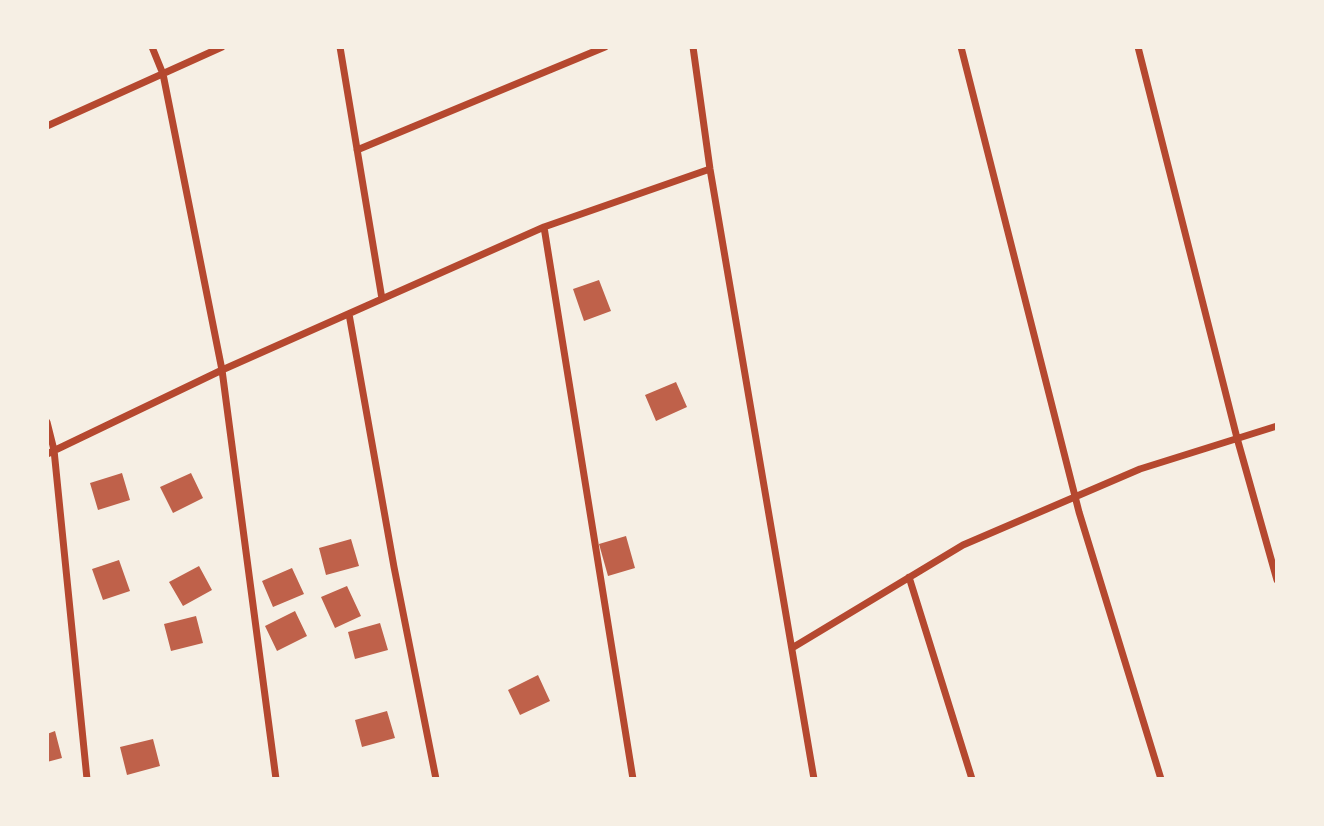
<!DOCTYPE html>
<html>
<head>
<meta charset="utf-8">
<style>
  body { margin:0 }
  #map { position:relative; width:1324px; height:826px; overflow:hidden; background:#f6efe4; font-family:Inter,sans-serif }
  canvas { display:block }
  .frame { position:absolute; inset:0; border:49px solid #f6efe4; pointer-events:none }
</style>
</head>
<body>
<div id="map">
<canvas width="1324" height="826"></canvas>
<div class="frame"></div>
</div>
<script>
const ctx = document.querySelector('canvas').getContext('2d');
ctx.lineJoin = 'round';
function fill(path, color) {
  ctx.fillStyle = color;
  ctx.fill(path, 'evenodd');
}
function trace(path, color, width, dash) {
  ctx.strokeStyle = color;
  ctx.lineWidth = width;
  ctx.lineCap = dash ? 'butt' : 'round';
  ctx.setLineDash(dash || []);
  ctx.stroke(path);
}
fill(new Path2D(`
  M599,280L611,311L584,321L573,289Z
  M676,382L687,407L656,421L645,395Z
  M122,473L130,500L98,510L90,483Z
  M191,473L203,498L173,513L160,487Z
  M626,536L635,568L608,576L599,544Z
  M351,539L359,566L326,575L319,548Z
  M119,560L130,591L103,600L92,569Z
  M199,566L212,590L183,606L169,582Z
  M292,568L304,594L273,607L262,581Z
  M347,586L361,616L335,628L321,597Z
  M295,611L307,636L277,651L265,626Z
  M196,616L203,643L171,651L164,624Z
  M380,623L388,650L355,659L348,632Z
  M538,675L550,701L520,715L508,690Z
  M387,711L395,738L362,747L355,720Z
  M55,731L62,758L47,762V734Z
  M153,739L160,766L127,775L120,747Z`), '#bf614a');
trace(new Path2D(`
  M152,47L163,74L222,370L276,779
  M340,47L382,299
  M693,47L710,169L814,779
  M961,47L1079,512L1161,779
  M1138,47L1237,438L1277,580
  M47,126L222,47
  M357,150L605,47
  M544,227L633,779
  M349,314L394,567L436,779
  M47,422L54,450L87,779
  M47,454L222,370L544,227L710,169
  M909,577L972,779
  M792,648L963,545L1140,469L1277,426`), '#b5482f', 7);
</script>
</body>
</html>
